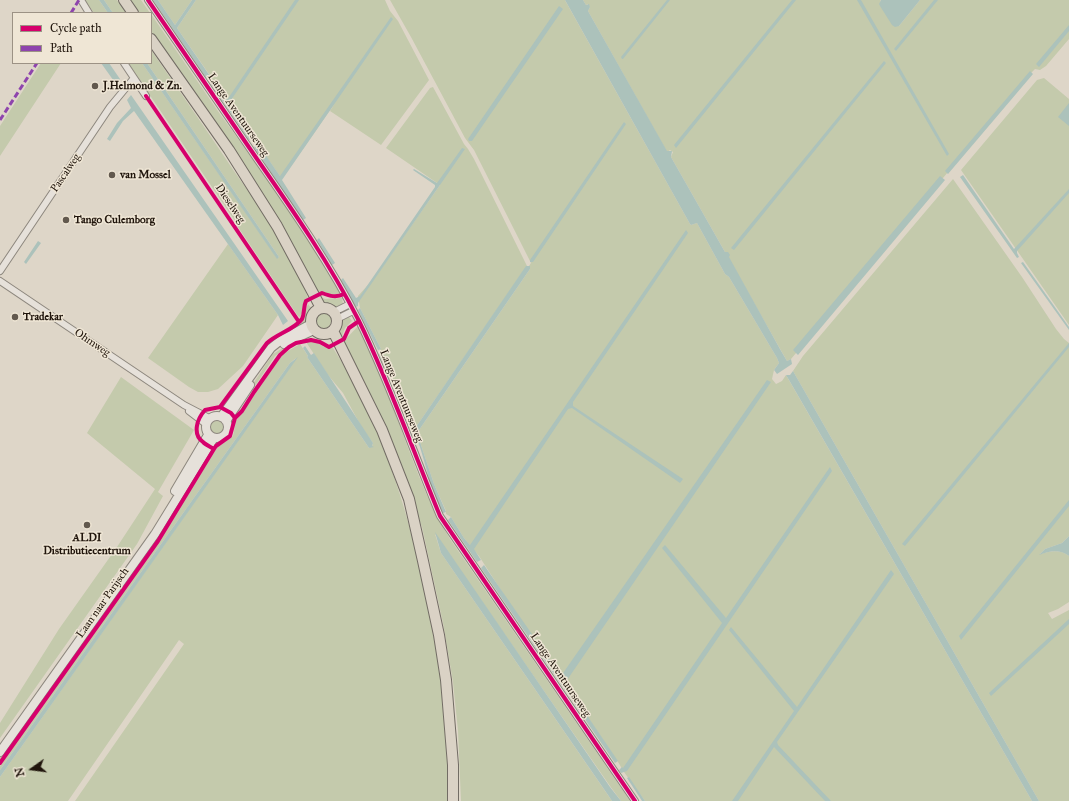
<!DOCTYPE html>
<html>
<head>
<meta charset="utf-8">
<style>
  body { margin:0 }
  #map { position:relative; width:1069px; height:801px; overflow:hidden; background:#ded6c8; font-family:"IM FELL Great Primer",serif }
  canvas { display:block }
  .legend { position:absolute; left:12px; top:12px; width:140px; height:52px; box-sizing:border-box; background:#efe6d5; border:1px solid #9c9285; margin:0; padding:5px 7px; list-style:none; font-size:12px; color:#20150c }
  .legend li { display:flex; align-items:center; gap:8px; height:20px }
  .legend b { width:20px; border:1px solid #9c9285 }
  .north { position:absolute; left:12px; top:749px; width:40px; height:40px; -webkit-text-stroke:3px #efe6d5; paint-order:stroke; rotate:256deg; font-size:11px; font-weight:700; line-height:16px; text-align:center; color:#20150c }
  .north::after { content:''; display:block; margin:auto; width:14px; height:18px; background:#20150c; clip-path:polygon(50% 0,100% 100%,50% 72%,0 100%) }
</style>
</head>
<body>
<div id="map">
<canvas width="1069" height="801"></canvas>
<ul class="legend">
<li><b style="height:5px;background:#d6006c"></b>Cycle path</li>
<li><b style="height:5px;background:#8e44ad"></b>Path</li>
</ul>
<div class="north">N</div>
</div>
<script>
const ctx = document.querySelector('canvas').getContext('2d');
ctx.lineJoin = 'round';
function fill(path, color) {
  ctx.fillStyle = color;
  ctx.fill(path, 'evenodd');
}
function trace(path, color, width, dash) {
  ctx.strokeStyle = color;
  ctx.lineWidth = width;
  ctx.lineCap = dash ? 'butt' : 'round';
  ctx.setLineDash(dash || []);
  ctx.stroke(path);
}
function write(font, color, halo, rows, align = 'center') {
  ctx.font = font + ' "IM FELL Great Primer",serif';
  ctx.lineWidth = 3;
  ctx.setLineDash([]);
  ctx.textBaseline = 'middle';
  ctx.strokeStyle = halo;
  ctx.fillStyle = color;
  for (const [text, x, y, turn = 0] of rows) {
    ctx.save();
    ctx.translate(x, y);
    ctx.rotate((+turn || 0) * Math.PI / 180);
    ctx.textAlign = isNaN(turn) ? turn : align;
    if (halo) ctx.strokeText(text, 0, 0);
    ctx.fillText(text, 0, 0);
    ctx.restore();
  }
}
fill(new Path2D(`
  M85,0H99L108,13H94Z
  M104,0H117L126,13H113Z
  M129,0H141L150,13H138Z
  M158,0H192L175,25Z
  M196,0H385L390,11L398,21L429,80L381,145L330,111L335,103L282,179L177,28Z
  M390,0H565L566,2L690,224L691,225L697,223L725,274L729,277L777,358L779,363L774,370L772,379L776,384L782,381L786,375L1032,801H645L624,772L618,762L510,604L479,556L464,538L451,517L446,514V511L434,484L417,433L530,269L529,266L531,263L474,150L465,138L411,37Z
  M583,0H881L880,1L899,26L920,0H1069V39L1046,66L1040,70L1035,69L1032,72L791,359L787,361L671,157L673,152L670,150L667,152L588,11L590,7L588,4L586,5Z
  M151,14L220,114L302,227L340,291V293C332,298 326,290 318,293L199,100L151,31Z
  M151,50C179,90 207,131 234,171C262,211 292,251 308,298L303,304V311L300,317L298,316L236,224L235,221L128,63H142L277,258L279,257L147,63H151Z
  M41,63H61L0,156V126Z
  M1044,78L1069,99V325L961,170L1037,80Z
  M433,87L464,144L468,149L474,159L527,266L416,427H414L395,381H393L392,374L382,353L381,354L379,350L381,349L360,308L358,296L376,276L440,185L386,148L430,88Z
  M953,179L1022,277L1056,329L1064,339L1069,343V536L1062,543L1045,549L1040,554C1051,551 1060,549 1069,556V602L1058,609L1048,613L1052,619L1069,610V801H1039L793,371L803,356Z
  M228,244L278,315L243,366L218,389L208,392H198L189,387L148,358Z
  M321,297L325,299L342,298L343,304L336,307L322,303Z
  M308,304L311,308L308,318L303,325L301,324Z
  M315 321a8 8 0 1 1 16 0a8 8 0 1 1-16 0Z
  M349,317L352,321L345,328L342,336L338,334L341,320Z
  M359,325C371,355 384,383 395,413C412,457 425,499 450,539L630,801H621L610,786L435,534L441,553L612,801H461L458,731L453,682L443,623L422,527L418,516L343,342Z
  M294,328L296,330L269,347L225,407L223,406L262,352L272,341Z
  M315,341L324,347L333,348C380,421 406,503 424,587C433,629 441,671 446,713C449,742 449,772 450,801H75L184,644L179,640L68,801H0V777L296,358L290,363L0,770V766L150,555L217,448L233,436L236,421L283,354L300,344L308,356L307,357L367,445L369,448L372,446L373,443L362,428L343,393L328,375L306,342Z
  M289,344L290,345L275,356L237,413L234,412L273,354Z
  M121,377L194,430L158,492L163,496L137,544L0,738V723L59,629L117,547L155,489L87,433Z
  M210 428a7 7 0 1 1 14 0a7 7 0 1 1-14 0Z
  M208,452L210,453L154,543L0,760V755Z`), '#c4caac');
fill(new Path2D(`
  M99,0H104L113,13H108Z
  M153,0H158L175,25L192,0H196L177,28L210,76L207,79Z
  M295,0H299L229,103L253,137L249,140L211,84L214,81L227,100Z
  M565,0H583L586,5L589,4L590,7L588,11L667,151H672L671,157L725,252H728L730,255L729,257L780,349L787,361L791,359L792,364L777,374L774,370L779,363L777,358L729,277L725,274L697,223L691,225L690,224Z
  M667,0H670L623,59H622L621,57Z
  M792,0H796L676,148L674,145Z
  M857,0H861L949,154L947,156Z
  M881,0H920L899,26L895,27L892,25L880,6L879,4Z
  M934,0H938L896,51L894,49Z
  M559,6L563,9L472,141H469L468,139Z
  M391,17L393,19L282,180L306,218L303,220L254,147L258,144L280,176Z
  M1069,25V31L1039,67L1036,64Z
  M884,61L886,63L734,250L731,248Z
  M101,63H109L120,79L116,84Z
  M142,63H147L279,257L277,259Z
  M1030,71L1033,74L948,174L945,171Z
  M131,95L288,321L283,325L278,315L134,111L123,121L110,141L107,139L117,123L131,108L127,100Z
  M1069,103V126L1058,117Z
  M624,122L626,124L533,262H530V260Z
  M462,148L465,149L358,303V306L356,307L341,280L343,278L356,298L360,296L435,187V185L413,170L414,169L437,183Z
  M963,175L1014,249L1069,189V193L1017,251V253L1019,257L1017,258L960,177Z
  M940,176L945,180L798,355L793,350Z
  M686,230L688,233L573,402V406L683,479L680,483L572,408L568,409L474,549L481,560L477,562L448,520L451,517L464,538L470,545Z
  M319,238L335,263L332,265L317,240Z
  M38,241L41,243L26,264L24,262Z
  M1023,262L1069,327V330L1021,263Z
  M526,266H530V269L417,433L434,484L446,512L443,513L431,485L420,447L392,382L395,381L414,427H416Z
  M360,308L381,349L378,350L358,310Z
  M1069,343V347L905,546L902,544Z
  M305,346L311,355L314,353L373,443L372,446L374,447L369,448L367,445L307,357L308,356L303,348Z
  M382,353L392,374L388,375L379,354Z
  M298,357L0,777V770L290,363Z
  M793,371L1039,801H1032L789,380L786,375H790Z
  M767,380L771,382L565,683L618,761L615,763L481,568L484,565L561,676Z
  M830,467L832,471L627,771L621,773L619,770L622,767L623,768L722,623L662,548L665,545L726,618Z
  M1069,500V506L961,640L959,636Z
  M435,532L610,787L621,801H612L608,795L441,553Z
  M1069,536V556C1059,549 1050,551 1039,555L1045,549L1062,543Z
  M891,570L894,574L777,742L778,745L831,801H825L774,747L738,801H732L794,711L729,630L731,627L797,707Z
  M1069,619V624L991,696L989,693Z
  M629,777L645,801H642L627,778Z`), '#acc2bb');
const minor = new Path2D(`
  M81,0L89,13
  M148,0C184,53 221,106 257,159C294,212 330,264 359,321C390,384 413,451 440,516L635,801
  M124,63L146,96
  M0,271L110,107L134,78
  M0,281L184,405L209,418
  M334,312L350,304
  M337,319L353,311
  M189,411L206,424`);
const tertiary = new Path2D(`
  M284,344L314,330
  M206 427a11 11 0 1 1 22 0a11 11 0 1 1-22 0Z
  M221,417L271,348L281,340L311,324
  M226,421L250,385
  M175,491L208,435
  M0,752L155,534L214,438`);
const primary = new Path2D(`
  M124,0L133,13
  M151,39L229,150L277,226L321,308
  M311 321a13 13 0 1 1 26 0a13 13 0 1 1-26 0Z
  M333,331L382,430L409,499L423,561L439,635L446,680L453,765V801`);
trace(minor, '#8d877e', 8);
trace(tertiary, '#8d877e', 10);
trace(primary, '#726c64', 12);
trace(minor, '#e6e1da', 6);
trace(tertiary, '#e6e1da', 8);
trace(primary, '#dad2c5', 10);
trace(new Path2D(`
  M71,13L79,0
  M0,120L37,63`), '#8e44ad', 3, [6, 3]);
trace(new Path2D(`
  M148,0C184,53 221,106 257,159C294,212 330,264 359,321C390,384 413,451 440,516L635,801
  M146,96L299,322
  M220,407L267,343C277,334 295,329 302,319C305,313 303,307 306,301L322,293C330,296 336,298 344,294
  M220,407L231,413L235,418L230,436L216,446L214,449C211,447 206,445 203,442C192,434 197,419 205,410Z
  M235,418L242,411L254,392L280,355L289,347L296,343L311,340L320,342L329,347L344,339L349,328L359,321
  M0,763L158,541L214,449`), '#d6006c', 4);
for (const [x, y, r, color] of [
  [95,86,4,"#62594e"],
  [112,175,4,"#62594e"],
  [66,220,4,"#62594e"],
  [15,317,4,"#62594e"],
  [87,525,4,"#62594e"]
]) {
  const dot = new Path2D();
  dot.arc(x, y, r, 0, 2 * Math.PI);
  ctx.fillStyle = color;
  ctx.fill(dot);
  trace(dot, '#efe6d5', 1.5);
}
write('bold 11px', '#20150c', '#efe6d5', [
  ["J.Helmond & Zn.",103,86],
  ["van Mossel",120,175],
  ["Tango Culemborg",74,220],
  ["Tradekar",23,317],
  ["ALDI",87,538,"center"],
  ["Distributiecentrum",87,551,"center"]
], 'left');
write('11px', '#20150c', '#efe6d5', [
  ["Lange Aventuurseweg",238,115,55],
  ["Pascalweg",66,173,-56],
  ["Dieselweg",230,204,56],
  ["Ohmweg",92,343,34],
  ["Lange Aventuurseweg",401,396,68],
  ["Laan naar Parijsch",103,603,-55],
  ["Lange Aventuurseweg",560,675,56]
]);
</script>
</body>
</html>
